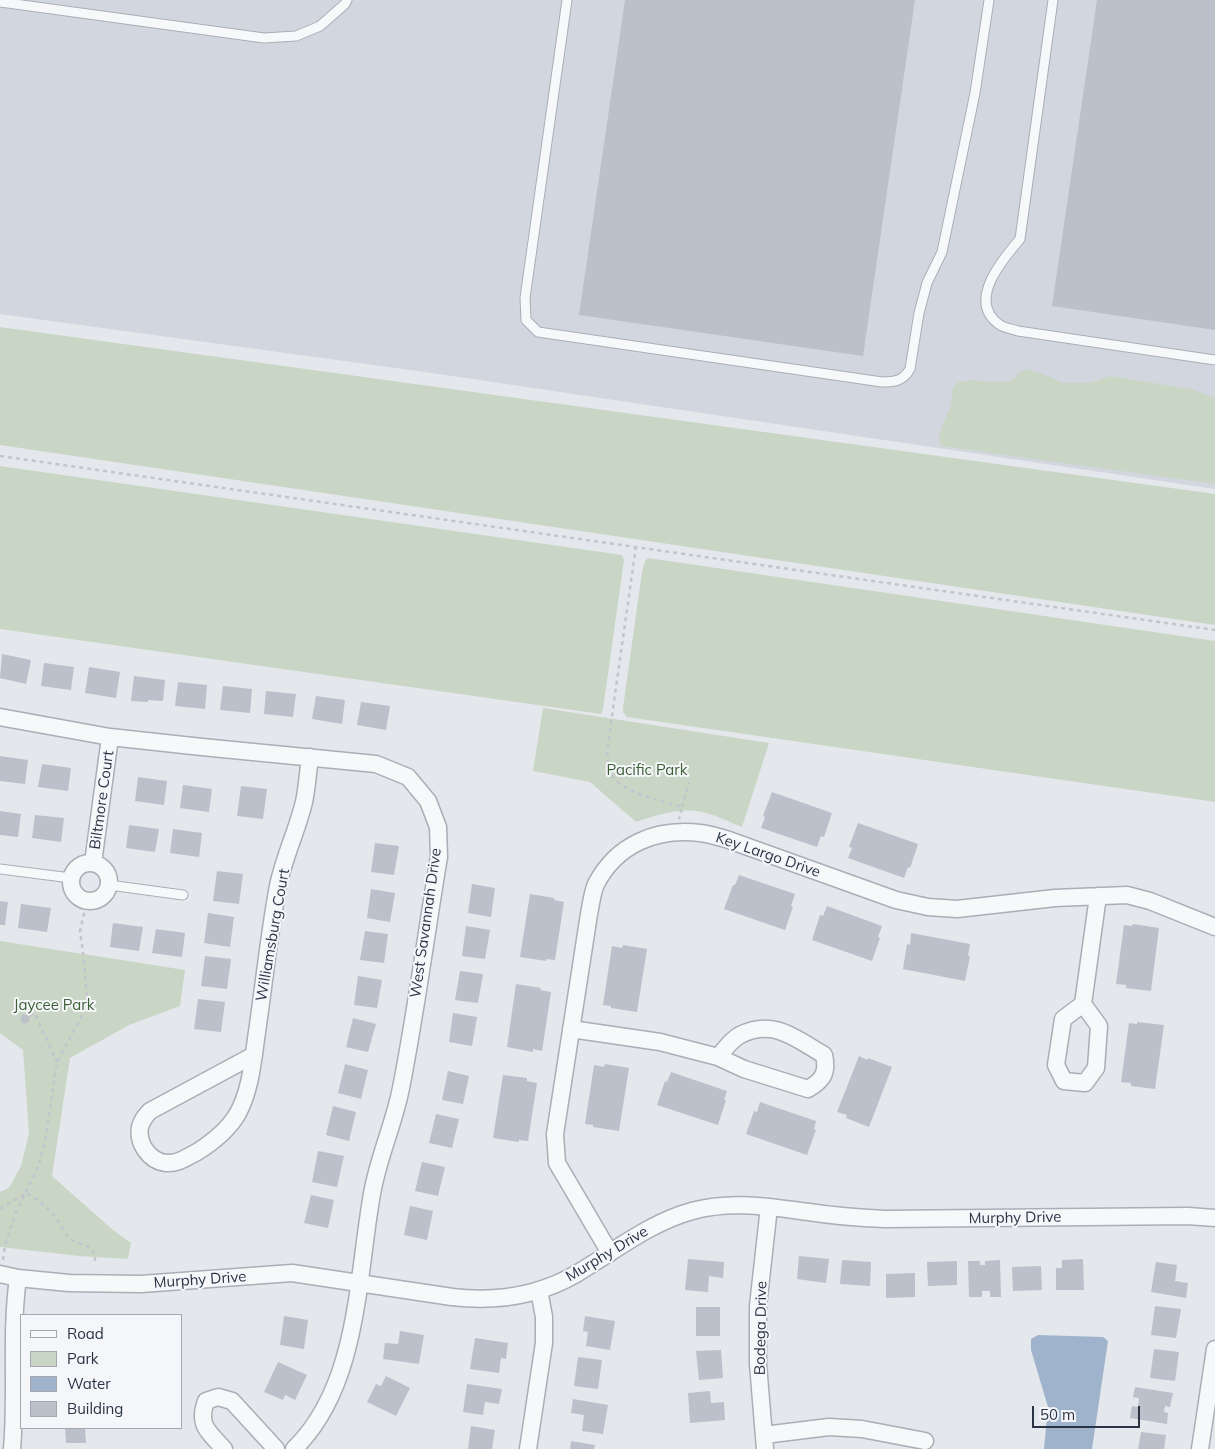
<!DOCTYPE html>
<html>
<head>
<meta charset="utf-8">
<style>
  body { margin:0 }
  #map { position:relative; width:1215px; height:1449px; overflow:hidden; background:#e4e7ec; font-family:Mulish,sans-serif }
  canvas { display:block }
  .legend { position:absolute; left:20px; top:1314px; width:162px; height:115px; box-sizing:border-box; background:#f4f6f9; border:1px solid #a4a8b1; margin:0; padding:6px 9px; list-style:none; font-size:15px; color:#2b3445 }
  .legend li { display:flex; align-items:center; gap:10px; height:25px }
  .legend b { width:25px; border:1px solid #a4a8b1 }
  .scale { position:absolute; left:1032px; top:1406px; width:108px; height:22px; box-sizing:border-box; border:2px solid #2b3445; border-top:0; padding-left:6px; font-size:15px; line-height:18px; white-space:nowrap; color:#2b3445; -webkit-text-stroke:4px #f4f6f9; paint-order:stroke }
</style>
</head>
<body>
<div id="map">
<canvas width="1215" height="1449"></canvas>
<ul class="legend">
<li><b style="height:6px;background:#f7f8fa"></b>Road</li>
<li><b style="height:14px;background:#c9d6c5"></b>Park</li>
<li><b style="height:14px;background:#9fb4cc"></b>Water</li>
<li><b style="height:14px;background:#bbc0ca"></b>Building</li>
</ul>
<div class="scale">50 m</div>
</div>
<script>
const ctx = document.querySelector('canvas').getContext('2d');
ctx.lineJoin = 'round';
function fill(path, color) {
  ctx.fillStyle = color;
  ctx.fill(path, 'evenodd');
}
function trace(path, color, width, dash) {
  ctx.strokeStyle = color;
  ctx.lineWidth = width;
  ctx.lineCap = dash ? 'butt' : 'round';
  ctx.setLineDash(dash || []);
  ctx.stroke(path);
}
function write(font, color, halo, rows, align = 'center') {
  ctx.font = font + ' Mulish,sans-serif';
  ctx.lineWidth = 4;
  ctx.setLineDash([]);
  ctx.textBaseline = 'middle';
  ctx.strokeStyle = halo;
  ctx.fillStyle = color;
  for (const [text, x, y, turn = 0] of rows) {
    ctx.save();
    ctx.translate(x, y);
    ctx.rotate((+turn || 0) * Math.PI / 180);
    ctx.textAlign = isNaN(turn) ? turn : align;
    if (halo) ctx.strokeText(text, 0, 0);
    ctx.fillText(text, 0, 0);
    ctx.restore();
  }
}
fill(new Path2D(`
  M0,0H1215V489L425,372L0,314Z`), '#d2d6de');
fill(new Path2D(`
  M0,327L1215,494V625L0,445Z
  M1025,369L1040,373L1063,383H1090L1110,376L1190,389L1215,398V484L941,446C935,433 947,419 950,407C952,401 952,394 953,387L957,383L968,380L996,382L1010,381Z
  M0,466L622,555L624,560L603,709L601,714L0,629Z
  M648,558L1215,641V802L627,717L623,712V708L642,572L645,561Z
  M543,708L769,743L742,827C729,822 716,815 702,812C680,807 656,815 636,822L590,782L533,771Z
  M0,941L185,970L180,1006L129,1025L70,1058L52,1176L113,1230L131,1243L128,1259L79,1256L0,1247V1192L9,1188L21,1166L29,1134L23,1050L0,1033Z`), '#c9d6c5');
fill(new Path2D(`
  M1038,1335L1103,1337L1108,1341L1092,1449H1044L1048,1407L1031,1350V1339Z`), '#9fb4cc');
fill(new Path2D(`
  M625,0H915L863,356L579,315Z
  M1097,0H1215V330L1052,306Z
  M2,654L31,660L26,684L0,678Z
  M44,663L74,667L71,690L41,686Z
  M89,667L120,672L116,698L85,693Z
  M134,676L165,680L163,701L148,700V702L131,701Z
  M178,682L207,685L205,709L175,706Z
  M223,686L252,689L250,713L220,710Z
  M266,691L296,694L293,717L264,714Z
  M316,696L345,700L342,724L312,719Z
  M361,702L390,706L386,730L357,725Z
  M0,756L28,760L25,784L0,781Z
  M42,764L71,768L68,791L38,787Z
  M138,777L167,781L164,805L135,801Z
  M183,785L212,789L209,812L180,808Z
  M241,786L267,789L263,819L237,816Z
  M772,792L832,813L824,837L821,836L817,847L761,828L765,817L763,816Z
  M0,811L21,814L18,837L0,835Z
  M35,815L64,818L61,842L32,838Z
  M858,823L918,844L910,868L908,867L904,878L848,858L852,848L849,847Z
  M129,825L159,829L155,852L126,848Z
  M173,829L202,833L199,857L170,853Z
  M375,843L399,846L394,875L371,872Z
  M217,871L243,874L239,904L213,901Z
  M739,875L795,894L791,906L793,907L785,930L724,909L733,885H735Z
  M472,884L495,888L491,917L468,913Z
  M371,889L395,893L390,922L367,918Z
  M530,894L554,898V900L564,902L555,960L546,959V961L520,957Z
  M0,901L8,902L5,925H0Z
  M21,904L51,908L47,932L18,928Z
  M827,906L882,926L878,937L880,938L872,961L812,940L820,915L823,916Z
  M208,913L234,917L230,947L204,943Z
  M113,923L143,927L139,951L110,947Z
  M1133,924L1159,928L1151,991L1126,988V985L1116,984L1124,925L1132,926Z
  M466,926L490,930L485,959L462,956Z
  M156,929L185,933L182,957L152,953Z
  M365,931L388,934L384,963L360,960Z
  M911,933L970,944L968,956H970L965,981L903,969L907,944L910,945Z
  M623,945L647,949L637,1012L611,1008V1006L603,1005L612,946L622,948Z
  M205,956L231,959L227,989L201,986Z
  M460,971L483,974L478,1003L455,1000Z
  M358,976L382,980L377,1008L354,1005Z
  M516,984L541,988L540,990L551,992L542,1051L533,1049V1052L507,1047Z
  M198,999L225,1002L221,1032L194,1029Z
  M453,1013L477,1017L472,1046L449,1042Z
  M20.5 1019a4.5 4.5 0 1 1 9 0a4.5 4.5 0 1 1-9 0Z
  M353,1018L376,1024L368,1052L346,1047Z
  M1137,1022L1164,1025L1155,1089L1131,1086V1083L1121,1082L1129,1023L1137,1024Z
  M859,1056L867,1060L868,1058L892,1067L869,1127L846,1118L847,1115L837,1112Z
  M345,1064L368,1070L361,1099L338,1093Z
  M605,1064L629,1068L619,1131L593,1127V1125L585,1124L594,1065L604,1067Z
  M448,1071L469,1076L463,1104L442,1100Z
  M671,1072L727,1091L724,1100H726L718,1125L657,1105L665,1081L667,1082Z
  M503,1075L527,1078V1081L537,1083L528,1141L519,1140V1142L493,1138Z
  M760,1102L816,1121L814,1129L816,1130L807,1155L746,1134L754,1111L757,1112Z
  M333,1106L356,1112L349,1141L326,1135Z
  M436,1114L459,1119L452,1148L429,1143Z
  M318,1151L344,1156L337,1187L312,1182Z
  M422,1162L445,1167L438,1196L415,1191Z
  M311,1195L334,1200L328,1228L304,1223Z
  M410,1206L433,1211L427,1240L404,1235Z
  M799,1256L829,1259L826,1283L797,1279Z
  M688,1259L724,1262L723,1278L709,1276L708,1292L685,1290Z
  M1083,1259L1084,1290H1056V1268H1062V1260Z
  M842,1260L871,1262L870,1286L840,1284Z
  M1000,1260L1001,1297H990V1291H982V1297H969L968,1261H980V1265H985V1261Z
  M957,1261V1285L928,1286L927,1262Z
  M1156,1262L1177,1265L1175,1281L1188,1283L1186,1298L1151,1292Z
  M1041,1266L1042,1290L1013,1291L1012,1267Z
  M915,1273V1297L886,1298V1274Z
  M1155,1306L1181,1309L1176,1338L1151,1335Z
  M696,1307H720V1336H696Z
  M284,1316L308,1320L304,1349L280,1345Z
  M585,1316L615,1321L610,1350L586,1346L588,1332L583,1331Z
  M400,1331L424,1335L419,1364L383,1359L385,1343L398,1344Z
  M475,1338L508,1343L506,1359L501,1358L499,1373L470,1369Z
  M1154,1349L1179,1352L1175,1381L1150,1378Z
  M721,1350L723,1378L699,1380L696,1351Z
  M578,1357L602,1360L598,1389L574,1386Z
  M278,1362L307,1375L295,1400L285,1395L283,1400L264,1392Z
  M386,1376L410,1388L396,1416L367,1402L376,1384L381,1386Z
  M467,1384L502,1389L499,1404L485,1402L483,1415L463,1412Z
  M1135,1387L1173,1393L1170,1407L1165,1406L1164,1412L1168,1413L1167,1424L1130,1418L1132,1406L1138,1407L1139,1398L1133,1397Z
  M710,1391L711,1403L724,1402L725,1420L690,1423L688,1393Z
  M573,1399L608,1405L603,1434L582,1431L584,1415L571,1413Z
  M471,1426L495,1430L492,1449H468Z
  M65,1428H85L86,1443H66Z
  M1141,1432L1166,1435L1164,1449H1138Z
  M571,1441L595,1445L594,1449H570Z`), '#bbc0ca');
const service = new Path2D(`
  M567,0L525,298L526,320L538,332L882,382C895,382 903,381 910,369L919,313L927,283L942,252L975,93L989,0
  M1053,0L1020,239C1002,260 966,302 1000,325C1005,328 1012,329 1018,331L1215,360
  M0,2L264,38L296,36L320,26L345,4L347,0
  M0,869L71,878
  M109,885L183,895`);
const minor = new Path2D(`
  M0,717L110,737L202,747L376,764L408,777L428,801L438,827L439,857C426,934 416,1012 401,1088C394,1124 378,1158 372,1194C357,1277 359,1386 294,1449
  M71 882a19 19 0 1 1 38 0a19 19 0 1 1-38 0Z
  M93,863L110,737
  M1083,1004L1099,1026L1096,1068L1085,1083L1064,1081L1056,1065L1063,1019L1083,1004L1098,896
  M571,1029L660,1042L718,1057L744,1069L808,1089C823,1080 828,1073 824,1055C796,1039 774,1018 740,1035C732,1039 724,1050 718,1057
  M254,1055L150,1111C146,1115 142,1120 140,1127C137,1143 149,1161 166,1163C178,1164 187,1157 197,1152C213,1142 229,1129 238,1113C251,1089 253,1059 257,1032C264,984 269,934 278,886C284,857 297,831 304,802C307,788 308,772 310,757
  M610,1253L557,1163L555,1134L589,914C591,905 592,893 596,884C617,844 656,828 700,833C709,834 718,837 726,839L896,900L928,907L957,909L1055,898L1127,895L1150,901L1215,927
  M0,1274L18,1278L69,1283L141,1284L292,1273L452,1297C495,1302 538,1296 576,1274C615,1251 649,1223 692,1211C731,1200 770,1207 809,1212C834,1216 859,1218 885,1219L1188,1216L1215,1218
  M764,1435L829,1427L862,1429L925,1441
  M12,1449C17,1392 10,1335 18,1278
  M224,1449C209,1432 197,1426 206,1401L218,1397L232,1401L276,1449
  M528,1449L544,1343V1317L539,1290
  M765,1449L758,1364V1306L769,1207
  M1200,1449L1215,1349`);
trace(service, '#a9aeb7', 11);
trace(minor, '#a9aeb7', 19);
trace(new Path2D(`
  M0,456L1215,630
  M636,546L609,737C608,747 606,758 609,768C615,793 661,800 682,807L679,819
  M682,807L689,782
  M30,1016L34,1013L36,1016L57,1062
  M0,1209L26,1193C37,1199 48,1207 56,1218C61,1225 64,1234 72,1240C83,1247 95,1243 95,1261
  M3,1260L5,1245L16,1212L38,1167L45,1142L57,1062L81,1018L87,997L84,960L80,931L87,901`), '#c2c5cb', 2.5, [4, 4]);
trace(service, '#f7f8fa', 9);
trace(minor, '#f7f8fa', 16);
write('15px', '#3f6138', '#f4f6f9', [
  ["Pacific Park",647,770],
  ["Jaycee Park",54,1005]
]);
write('15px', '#2b3445', '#f4f6f9', [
  ["Biltmore Court",102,800,-82],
  ["Key Largo Drive",768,855,19],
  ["West Savannah Drive",426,923,-82],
  ["Williamsburg Court",273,935,-80],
  ["Murphy Drive",1015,1218,-1],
  ["Murphy Drive",607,1254,-31],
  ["Murphy Drive",200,1280,-4],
  ["Bodega Drive",761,1328,-89]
]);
</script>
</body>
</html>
